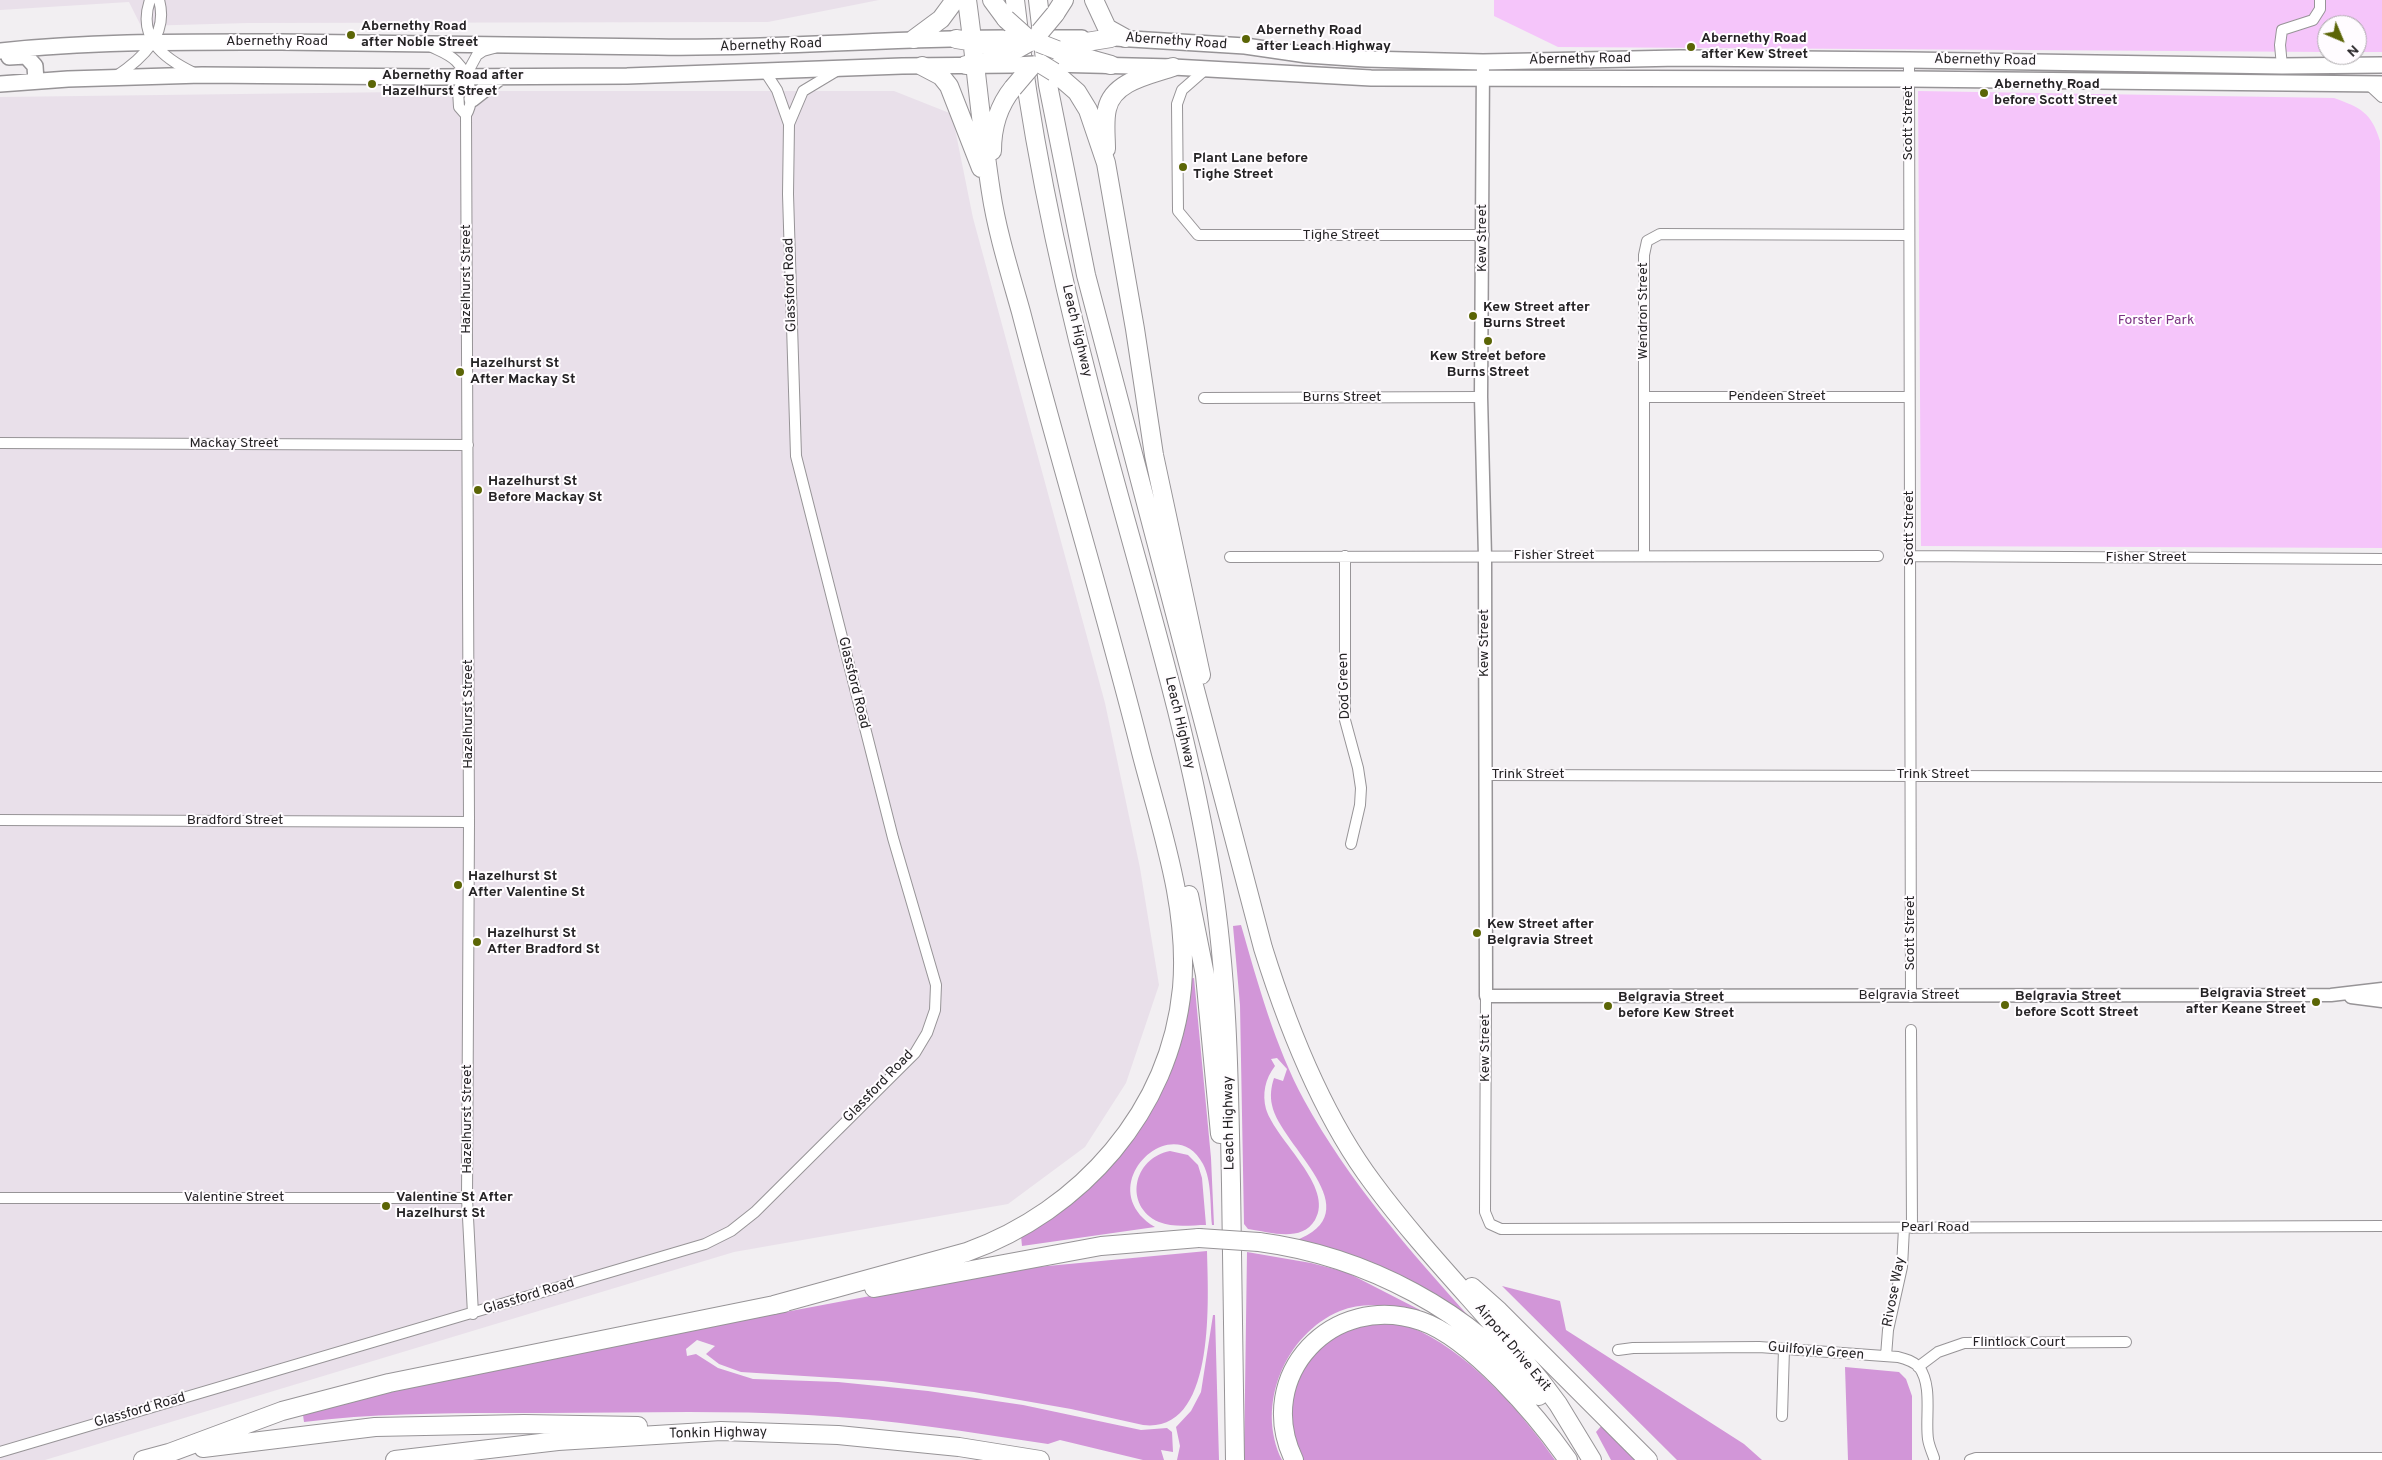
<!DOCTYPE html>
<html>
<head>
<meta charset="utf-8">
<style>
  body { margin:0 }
  #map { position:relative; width:2382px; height:1460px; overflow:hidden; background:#f2eff2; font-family:Overpass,sans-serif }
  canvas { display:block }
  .north { position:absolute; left:2317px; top:15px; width:50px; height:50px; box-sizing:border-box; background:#fffcff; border:1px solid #a8a5a8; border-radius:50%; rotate:135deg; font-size:14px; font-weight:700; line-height:20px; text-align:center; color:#252325 }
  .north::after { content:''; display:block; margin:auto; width:18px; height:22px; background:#5b6506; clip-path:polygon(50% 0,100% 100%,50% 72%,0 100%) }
</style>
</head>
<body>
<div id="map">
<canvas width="2382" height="1460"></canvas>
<div class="north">N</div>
</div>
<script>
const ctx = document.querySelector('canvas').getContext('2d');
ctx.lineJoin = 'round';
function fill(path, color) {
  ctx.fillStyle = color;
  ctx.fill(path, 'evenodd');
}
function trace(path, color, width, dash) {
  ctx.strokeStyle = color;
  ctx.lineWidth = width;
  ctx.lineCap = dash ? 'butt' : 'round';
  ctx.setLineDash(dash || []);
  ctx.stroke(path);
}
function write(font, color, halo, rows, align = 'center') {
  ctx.font = font + ' Overpass,sans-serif';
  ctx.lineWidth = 4;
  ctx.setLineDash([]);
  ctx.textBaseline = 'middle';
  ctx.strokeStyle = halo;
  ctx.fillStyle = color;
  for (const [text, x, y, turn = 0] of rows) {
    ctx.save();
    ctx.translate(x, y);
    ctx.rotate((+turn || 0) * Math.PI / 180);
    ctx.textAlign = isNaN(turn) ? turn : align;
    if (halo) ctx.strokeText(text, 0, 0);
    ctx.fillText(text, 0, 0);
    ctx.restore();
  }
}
fill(new Path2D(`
  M0,0H879L768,22L248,23L141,26L129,2L0,10Z
  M481,91H894L952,114L973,218L1105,703L1140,868L1159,985L1126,1083L1085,1147L1008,1204L734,1252L45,1460H0V97Z`), '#e9e0ea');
fill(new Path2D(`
  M1494,0H2382V52H2357V25H2327V52L1558,47L1494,16Z
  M1918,91L2334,98C2361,108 2371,112 2380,141L2382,548L1921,546Z`), '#f5c5fa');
fill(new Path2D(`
  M1241,925C1258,984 1275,1046 1304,1100C1349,1182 1410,1251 1472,1320L1294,1241C1375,1212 1280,1146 1272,1105C1270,1096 1271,1087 1274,1078L1283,1081L1287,1069L1277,1058L1271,1059L1275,1066C1265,1079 1262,1094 1266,1109C1276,1141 1335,1187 1315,1220C1301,1243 1270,1232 1248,1229L1244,1224L1240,1005L1233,926Z
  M1194,978L1211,1158L1214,1225H1212C1210,1206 1212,1181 1203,1164C1173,1107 1089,1187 1155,1227L1022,1246L1021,1236L1124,1147L1188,979Z
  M1170,1151L1188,1155L1198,1165L1202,1178L1206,1225C1192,1225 1173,1228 1159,1222C1123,1206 1133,1158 1170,1151Z
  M1207,1251C1208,1298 1217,1434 1143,1425L1071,1409L974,1392L883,1381L741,1372L719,1364L706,1354L715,1346L697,1340L686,1349L687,1356L696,1354L718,1368L753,1379L838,1382L928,1391L1023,1405L1141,1430L1167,1428L1172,1432L1173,1452L1161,1450L1164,1460H1143L1060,1440L1048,1444C968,1432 889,1419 808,1415C721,1410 633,1413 545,1413C464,1413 384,1412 304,1422L303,1415L414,1384L510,1364L902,1290L1037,1267Z
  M1247,1252L1311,1263L1346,1272L1420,1310L1419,1313C1393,1306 1366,1301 1340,1311C1285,1334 1255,1406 1282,1460H1244Z
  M1502,1286L1560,1301L1566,1330L1744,1444L1762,1460H1677Z
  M1213,1315H1215L1219,1460H1177L1180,1446L1176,1427L1191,1411L1201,1392Z
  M1368,1319C1382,1322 1398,1322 1410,1327C1466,1349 1521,1411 1555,1460H1301C1281,1423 1290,1372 1320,1343C1330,1334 1356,1326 1368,1319Z
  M1845,1367L1899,1372L1906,1379L1912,1396V1460H1848Z
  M1602,1425L1636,1460H1611L1596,1432Z`), '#d296d8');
const minor = new Path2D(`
  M150,0C137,38 163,58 194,73
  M428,45C437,50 448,53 456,61C469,74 476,99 466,115L469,822L467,1198L473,1314
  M1909,60L1911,997
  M2282,66L2280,45L2282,30L2313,20L2320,9V0
  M1206,69L1182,90L1177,104L1178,211L1198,235H1484
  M115,77C142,59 169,35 159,0
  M2368,84L2382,97
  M466,115L459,107L458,90L477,55L483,51L494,48
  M789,124L803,91L838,70
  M1645,397H1909
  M1204,398L1481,397
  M0,443L468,445
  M1345,556V720L1358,768L1361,788L1360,805L1351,844
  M1644,556V255L1647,241L1660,234L1909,235
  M1910,556L2382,559
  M1230,557L1878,556
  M1485,775L2382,777
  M0,820L469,822
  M1486,996L1485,1212L1490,1224L1501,1229L2382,1226
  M1911,1030L1912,1228
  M0,1198H467
  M1618,1350L1633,1348L1759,1347L1898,1357C1906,1359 1913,1361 1919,1367C1933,1386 1925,1418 1928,1439C1929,1446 1932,1452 1934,1458
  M1886,1356L1888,1330L1902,1267L1904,1228
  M1918,1367L1938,1352L1964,1343L2126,1342
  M1782,1416L1784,1349
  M0,1452L705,1244L731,1231L755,1212L915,1053L927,1033L935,1010L936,985L893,838L796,456L788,194L789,124L777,90L764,70
  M1970,1460L1976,1458H2382`);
const tertiary = new Path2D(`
  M1483,62L1481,397L1485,557L1486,996L2331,995L2382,989
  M2351,997L2382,1001`);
const primary = new Path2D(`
  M1052,38H1082
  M1115,38L1245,46L1307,55L1366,59L1483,62L1680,58L1909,60L2282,66L2382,65
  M0,51C93,41 185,42 278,42C405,43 532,45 658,47C775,49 891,38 1008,38
  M9,57L26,56L35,66L36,81
  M1049,64L1173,67L1371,78L1909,79L2382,84
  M0,84L68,79L202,75L436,77L627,76L902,66L1015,65
  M472,99L500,77`);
const motorway = new Path2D(`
  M992,0L1006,19
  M1015,0C1030,134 1058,265 1092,395C1133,556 1186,715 1212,879C1228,981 1229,1082 1231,1184C1232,1276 1233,1368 1235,1460
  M1038,0L1048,85L1086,275L1263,948C1288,1028 1322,1115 1373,1183C1424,1252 1486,1313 1540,1380L1558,1404L1592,1460
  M1094,0L1107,28L1125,38
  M1055,14L1064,0
  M914,39L941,19L955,0
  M956,39L981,43L1021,56
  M1057,50L1111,65
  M1054,51L1068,45L1111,38
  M966,65L982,63L1012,52
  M922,66L941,76L949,86L981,168
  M1054,72L1077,92L1088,110L1106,163L1135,329L1154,455L1201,675
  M1106,149C1106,136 1104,121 1107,109C1113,81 1150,75 1173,67
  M992,151C992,128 999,105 1013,88
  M1189,895L1205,975L1220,1134
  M1259,1242C1365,1256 1472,1311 1539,1396
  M1472,1287L1499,1311L1648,1460
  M874,1288L1101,1246L1199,1238
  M774,1305L967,1252C1081,1211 1170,1111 1182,988C1189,907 1161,829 1141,752C1104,605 1059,459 1021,312C1010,273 997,232 991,192C981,128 976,64 967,0
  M203,1448L375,1427L524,1424L638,1426
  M143,1460L169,1453L282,1411L389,1383L784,1303
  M395,1460L558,1441L721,1431L838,1435L959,1447L1040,1460
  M1294,1460C1253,1375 1333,1291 1421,1321C1471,1338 1538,1417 1568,1460`);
trace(minor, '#979497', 12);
trace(tertiary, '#979497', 15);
trace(primary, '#979497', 18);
trace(motorway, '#979497', 20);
trace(minor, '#fff', 10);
trace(tertiary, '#fff', 12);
trace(primary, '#fff', 15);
trace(motorway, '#fff', 18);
const primaryBridge = new Path2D(`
  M1008,38H1030
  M1015,65L1034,64`);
const motorwayBridge = new Path2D(`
  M1006,19L1025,36
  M1040,32L1055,14
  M1039,43L1057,50
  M1012,52L1028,43
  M1041,64L1054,72
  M1013,88L1030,68
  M1199,1238L1259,1242`);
trace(primaryBridge, '#979497', 18, []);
trace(motorwayBridge, '#979497', 20, []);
trace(primaryBridge, '#fff', 15);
trace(motorwayBridge, '#fff', 18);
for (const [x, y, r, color] of [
  [351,35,5,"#5b6506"],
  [1246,39,5,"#5b6506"],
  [1691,47,5,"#5b6506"],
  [372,84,5,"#5b6506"],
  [1984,93,5,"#5b6506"],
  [1183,167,5,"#5b6506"],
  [1473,316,5,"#5b6506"],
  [1488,341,5,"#5b6506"],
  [460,372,5,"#5b6506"],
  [478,490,5,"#5b6506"],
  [458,885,5,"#5b6506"],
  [1477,933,5,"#5b6506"],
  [477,942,5,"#5b6506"],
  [2316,1002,5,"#5b6506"],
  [2005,1005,5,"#5b6506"],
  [1608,1006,5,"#5b6506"],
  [386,1206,5,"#5b6506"]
]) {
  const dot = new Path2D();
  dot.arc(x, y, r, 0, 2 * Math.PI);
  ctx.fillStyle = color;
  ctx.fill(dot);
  trace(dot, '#fffcff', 2);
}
write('bold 14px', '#252325', '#fffcff', [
  ["Abernethy Road",361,27],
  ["after Noble Street",361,43],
  ["Abernethy Road",1256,31],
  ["after Leach Highway",1256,47],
  ["Abernethy Road",1701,39],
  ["after Kew Street",1701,55],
  ["Abernethy Road after",382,76],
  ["Hazelhurst Street",382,92],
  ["Abernethy Road",1994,85],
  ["before Scott Street",1994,101],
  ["Plant Lane before",1193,159],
  ["Tighe Street",1193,175],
  ["Kew Street after",1483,308],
  ["Burns Street",1483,324],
  ["Kew Street before",1488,357,"center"],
  ["Burns Street",1488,373,"center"],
  ["Hazelhurst St",470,364],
  ["After Mackay St",470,380],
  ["Hazelhurst St",488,482],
  ["Before Mackay St",488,498],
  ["Hazelhurst St",468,877],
  ["After Valentine St",468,893],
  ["Kew Street after",1487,925],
  ["Belgravia Street",1487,941],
  ["Hazelhurst St",487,934],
  ["After Bradford St",487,950],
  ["Belgravia Street",2306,994,"right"],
  ["after Keane Street",2306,1010,"right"],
  ["Belgravia Street",2015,997],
  ["before Scott Street",2015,1013],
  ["Belgravia Street",1618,998],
  ["before Kew Street",1618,1014],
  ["Valentine St After",396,1198],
  ["Hazelhurst St",396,1214]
], 'left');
write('14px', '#252325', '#fffcff', [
  ["Abernethy Road",277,42],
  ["Abernethy Road",1176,42,4],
  ["Abernethy Road",771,46,-2],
  ["Abernethy Road",1580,60,-1],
  ["Abernethy Road",1985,61,1],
  ["Scott Street",1909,123,-90],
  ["Tighe Street",1341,236],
  ["Kew Street",1483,238,-90],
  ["Hazelhurst Street",467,279,-90],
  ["Glassford Road",791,285,-92],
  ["Wendron Street",1644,311,-90],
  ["Leach Highway",1076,331,77],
  ["Pendeen Street",1777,397],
  ["Burns Street",1342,398],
  ["Mackay Street",234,444],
  ["Scott Street",1910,528,-90],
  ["Fisher Street",1554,556],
  ["Fisher Street",2146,558],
  ["Kew Street",1485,643,-90],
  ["Glassford Road",853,683,76],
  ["Dod Green",1345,686,-92],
  ["Hazelhurst Street",469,714,-90],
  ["Leach Highway",1179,723,77],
  ["Trink Street",1528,775],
  ["Trink Street",1933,775],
  ["Bradford Street",235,821],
  ["Scott Street",1911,933,-90],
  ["Belgravia Street",1909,996],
  ["Kew Street",1486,1048,-90],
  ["Glassford Road",879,1087,-46],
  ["Hazelhurst Street",468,1119,-90],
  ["Leach Highway",1230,1123,-91],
  ["Valentine Street",234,1198],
  ["Pearl Road",1935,1228],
  ["Rivose Way",1895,1292,-79],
  ["Glassford Road",529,1297,-17],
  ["Flintlock Court",2019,1343],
  ["Airport Drive Exit",1512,1348,50],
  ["Guilfoyle Green",1816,1352,5],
  ["Glassford Road",140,1411,-16],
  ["Tonkin Highway",718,1434,-1]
]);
write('14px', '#7b3383', '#fffcff', [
  ["Forster Park",2156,321]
]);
</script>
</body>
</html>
